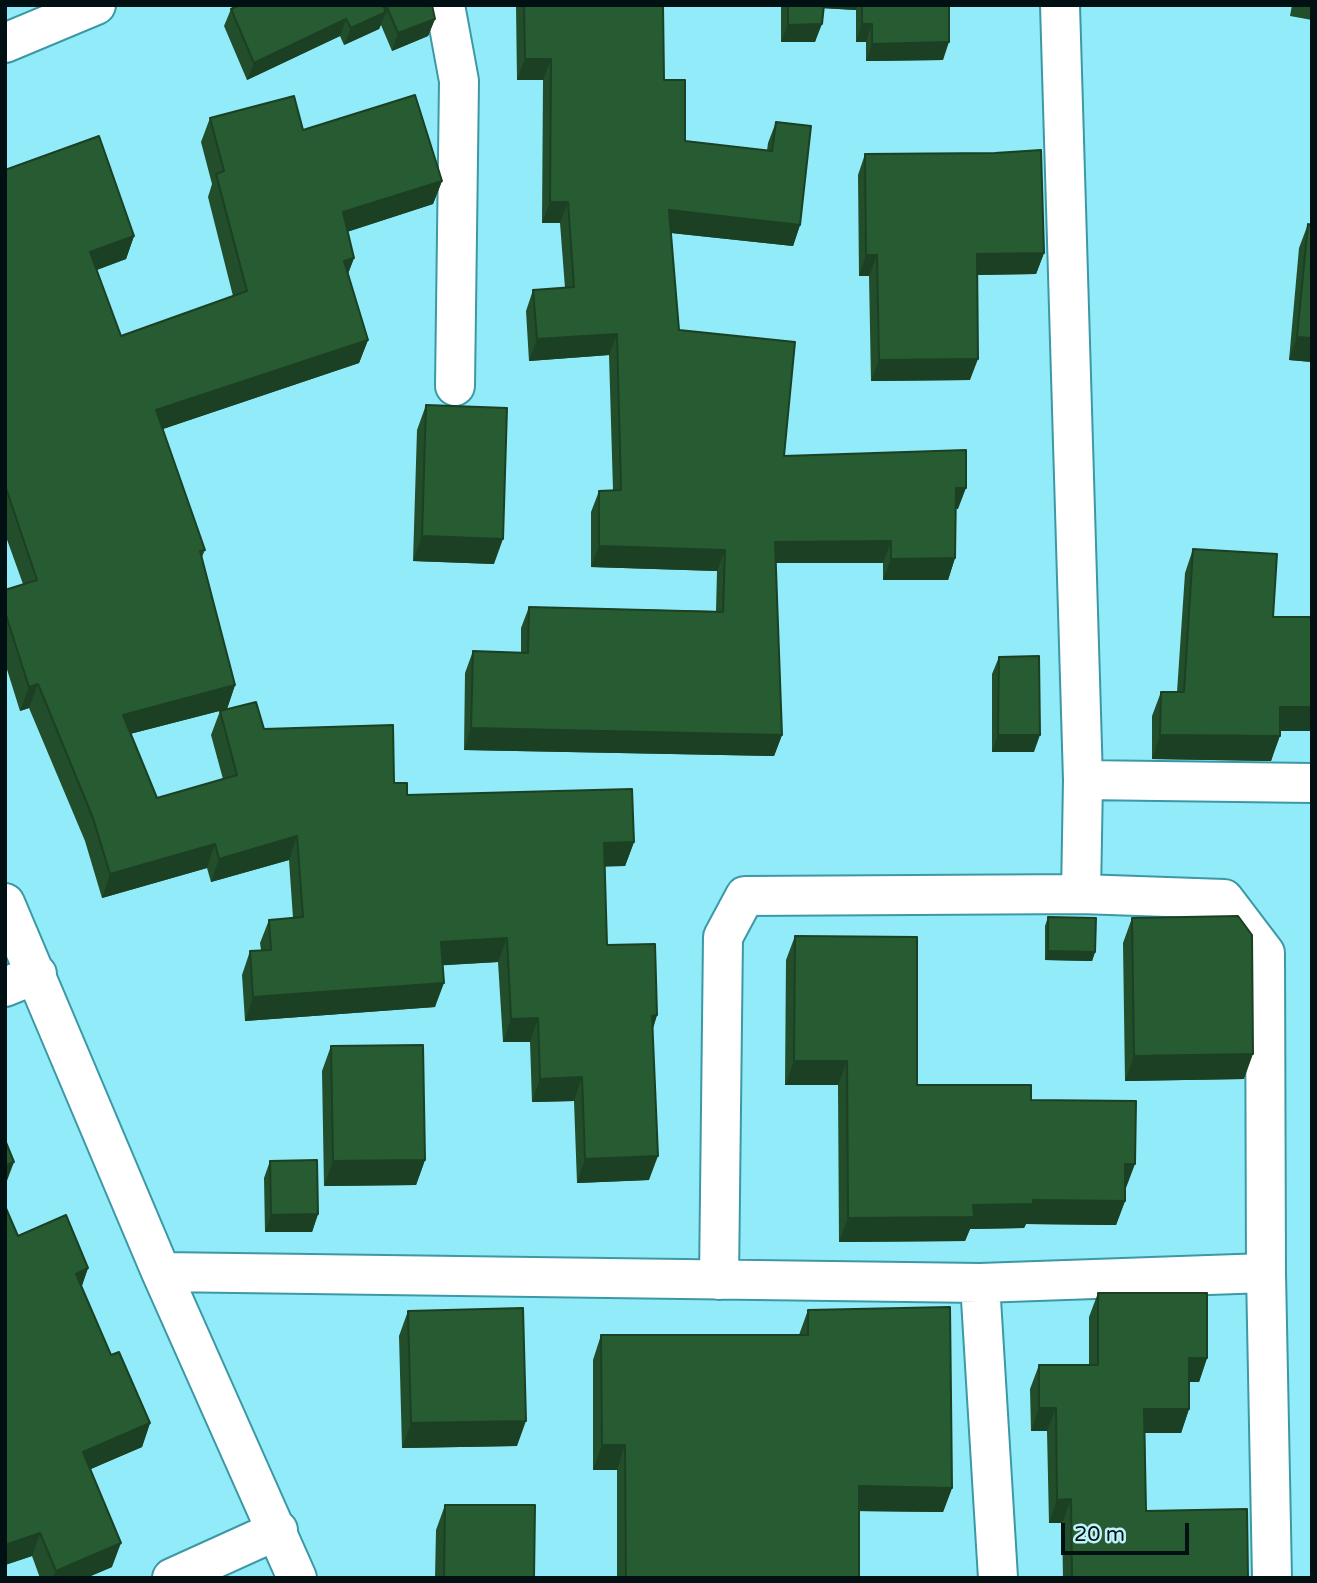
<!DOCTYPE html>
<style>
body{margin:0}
#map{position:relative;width:1317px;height:1583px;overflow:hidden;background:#92ebf9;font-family:"Varela Round",sans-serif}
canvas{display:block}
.frame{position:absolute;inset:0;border:7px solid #001013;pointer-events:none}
.scale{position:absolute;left:1061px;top:1523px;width:128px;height:32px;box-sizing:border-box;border:4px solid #001013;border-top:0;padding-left:9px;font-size:21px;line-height:24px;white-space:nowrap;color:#001013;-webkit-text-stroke:5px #c0f2fa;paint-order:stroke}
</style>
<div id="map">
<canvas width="1317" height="1583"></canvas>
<div class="frame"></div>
<div class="scale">20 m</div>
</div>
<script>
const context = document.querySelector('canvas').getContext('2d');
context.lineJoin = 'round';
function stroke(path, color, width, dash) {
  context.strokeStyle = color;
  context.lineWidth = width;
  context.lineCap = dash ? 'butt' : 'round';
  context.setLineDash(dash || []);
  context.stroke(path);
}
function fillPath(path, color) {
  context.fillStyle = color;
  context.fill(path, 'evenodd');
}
const minor = new Path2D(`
 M445 5 459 81 455 386
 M1060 5 1083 780 1081 894
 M5 43 96 5
 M1083 780 1312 783
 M5 903 161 1272 297 1578
 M5 987 37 974
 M161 1272 980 1283 1266 1273
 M719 1280 723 937 745 896 1081 894 1224 899 1265 953 1266 1273 1272 1578
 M980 1283 998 1578
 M172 1578 278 1530`);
const wall = new Path2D(`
 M239 5H432L435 19 428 36 392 51 381 25 379 29 344 45 340 36 247 80 224 26 231 9Z
 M516 5H663L664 80 685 141 767 151 768 143 776 122 800 225 793 246 671 233 679 330 784 456 958 509H956L955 558 948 580H883V563H776L782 735 774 756 464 750 465 673 473 651 521 653V628L529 607 716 611 717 571 591 567V512L599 491 613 490 609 355 529 361 526 311 533 290 565 288 560 223H542L543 80H517Z
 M781 5H949L943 60 866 61V42H856V10L823 8 815 42H781Z
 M1292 5H1312V20L1290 16Z
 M210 118 303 130 442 181 433 204 347 232 354 258 348 274 368 340 359 363 163 429 205 550 202 557 235 685 227 709 130 734 157 798 223 779 211 735 220 711 394 783 407 795 634 842 625 866H605L607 945 657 1015 653 1029 649 1180 577 1183 574 1101 532 1102 530 1042H503L498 962 442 965 435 1007 245 1021 242 975 250 951 261 950 260 943 269 920 293 918 289 860 211 882 207 868 102 898 85 841 29 708 20 711 5 663V590L23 584 5 534V170L134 236 126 259 97 270 121 336 233 296 208 197 212 184 201 142Z
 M865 154 1044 253 1036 274 977 275 970 380 871 381 869 276H859L858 175Z
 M1308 224 1312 362 1289 360 1299 248Z
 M426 405 494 564 413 561 417 430Z
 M1193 549 1273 617H1312V731H1280L1271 761 1152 759V716L1161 692H1177L1185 573Z
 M999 657 1034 752H992V674Z
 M1048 917 1095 952 1092 961 1045 960V926Z
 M1132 918 1244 1079 1125 1081 1123 943Z
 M795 936 917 1085 1031 1100 1126 1188H1125V1201L1116 1225 1026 1224 1024 1228 970 1229 965 1241 839 1242 838 1085H785L786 960Z
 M331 1046 425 1160 416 1185 324 1186 322 1071Z
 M270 1161 318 1214 312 1232H265L264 1178Z
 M5 1206 18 1236 88 1268 81 1287 111 1355 150 1423 142 1447 90 1469 112 1567 86 1578H40L32 1556 5 1565Z
 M1098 1293 1207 1358 1199 1382H1189V1409L1181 1433H1145L1146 1511 1248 1578H1063L1062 1523H1049L1047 1431H1031L1030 1389 1039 1365H1089V1317Z
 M808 1310 952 1488 943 1512 859 1511V1578H617V1470H593V1360L601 1335H799Z
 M408 1311 517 1446 402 1448 399 1336Z
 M445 1505 534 1578H435L436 1530Z`);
const shadedWall = new Path2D(`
 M820 5H857L856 10 819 8Z
 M386 12 379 29 344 45 351 28Z
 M346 19 340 36 247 80 254 63Z
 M435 19 428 36 392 51 398 33Z
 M822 24 815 42H781L788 25Z
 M862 24H872L866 42H856Z
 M949 42 943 60 866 61 872 44Z
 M525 59H551L543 80H517Z
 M442 181 433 204 334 236 343 212Z
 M550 202H568L560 223H542Z
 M669 210 800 225 793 246 662 232Z
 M134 236 126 259 82 275 90 252Z
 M1044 253 1036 274 969 275 977 254Z
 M866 255H877L869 276H859Z
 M354 258 345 281 344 261Z
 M617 334 609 355 529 361 537 339Z
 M1297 337 1312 338V362L1289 360Z
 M368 340 359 363 148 434 156 410Z
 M978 359 970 380 871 381 879 360Z
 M956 488H966L958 509H948Z
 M422 536 503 539 494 564 413 561Z
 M891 541 883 563H767L775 542Z
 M599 546 725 550 717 571 591 567Z
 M955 558 948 580H883L891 559Z
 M38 684 29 708 20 711 29 687Z
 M235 685 227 709 114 738 123 715Z
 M1280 707H1312V731H1272Z
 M471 728 782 735 774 756 464 750Z
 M998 735H1040L1034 752H992Z
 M1160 735 1280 736 1271 761 1152 759Z
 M297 836 289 860 211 882 219 859Z
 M634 842 625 866 596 867 604 843Z
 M215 844 207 868 102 898 110 874Z
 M507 938 498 962 432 966 441 942Z
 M1048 951 1095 952 1092 961 1045 960Z
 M444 983 435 1007 245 1021 253 997Z
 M657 1015 649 1039 652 1016Z
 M538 1018 530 1042H503L511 1019Z
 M1253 1054 1244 1079 1125 1081 1134 1056Z
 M794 1061H847L838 1085H785Z
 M582 1077 574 1101 532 1102 540 1079Z
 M658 1156 649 1180 577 1183 585 1159Z
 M425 1160 416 1185 324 1186 333 1161Z
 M14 1162 5 1186V1166Z
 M1125 1164H1135L1126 1188H1116Z
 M1033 1200 1125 1201 1116 1225 1026 1224 1024 1228 970 1229 965 1241 839 1242 848 1218 973 1205Z
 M318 1214 312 1232H265L271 1215Z
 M88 1268 80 1292 76 1274Z
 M1189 1358H1207L1199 1382H1181Z
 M1039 1408H1056L1047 1431H1031Z
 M1144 1409H1189L1181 1433H1136Z
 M526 1421 517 1446 402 1448 411 1423Z
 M150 1423 142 1447 75 1476 83 1452Z
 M602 1445H625L617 1470H593Z
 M859 1486 952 1488 943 1512 850 1511Z
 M1071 1499 1062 1523H1049L1057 1500Z
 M40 1533 32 1556 5 1565V1545Z
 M121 1543 112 1567 86 1578H53L56 1571Z`);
const building = new Path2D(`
 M239 5H383L386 12 351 28 346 19 254 63 231 9Z
 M386 5H432L435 19 398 33Z
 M524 5H663L664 80H685V141L772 151 776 122 811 126 800 225 669 210 679 330 795 342 784 456 966 450V488H956L955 558 891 559V541L775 542 782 735 471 728 473 651 528 653 529 607 723 612 725 550 599 546V491L621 490 617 334 537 339 533 290 574 287 568 202H550L551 59H525Z
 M788 5H824L822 24 788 25Z
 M862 5H949V42L872 44V24H862Z
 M415 95 442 181 343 212 354 258 344 261 368 340 156 410 205 550 200 551 235 685 123 715 157 798 237 775 220 711 256 702 264 729 393 725 394 783H407V795L632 789 634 842 604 843 607 945 655 944 657 1015 652 1016 658 1156 585 1159 582 1077 540 1079 538 1018 511 1019 507 938 441 942 444 983 253 997 250 951 271 950 269 920 303 917 297 836 219 859 215 844 110 874 93 818 38 684 29 687 5 612V590L37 580 5 485V170L99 136 134 236 90 252 121 336 247 291 216 174 224 171 210 118 294 96 303 130Z
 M1041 150 1044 253 977 254 978 359 879 360 877 255H866L865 154 995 153Z
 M1308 224 1312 225V338L1297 337Z
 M426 405 507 408 503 539 422 536Z
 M1193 549 1277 554 1273 617H1312V707H1280V736L1160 735 1161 692H1184Z
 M1039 656 1040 735H998L999 657Z
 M1238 916 1252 935 1253 1054 1134 1056 1132 918Z
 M1048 917 1096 918 1095 952 1048 951Z
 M795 936 917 937V1085H1031V1100L1136 1101 1135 1164H1125V1201L1033 1200V1204L973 1205 974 1217 848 1218 847 1061H794Z
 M423 1045 425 1160 333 1161 331 1046Z
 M5 1140 14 1162 5 1166Z
 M317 1160 318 1214 271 1215 270 1161Z
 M5 1206 18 1236 66 1215 88 1268 76 1274 111 1355 119 1352 150 1423 83 1452 121 1543 56 1571 40 1533 5 1545Z
 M1098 1293H1207V1358H1189V1409H1144L1146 1511 1247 1509 1248 1578H1072L1071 1499 1057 1500 1056 1408H1039V1365H1098Z
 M950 1307 952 1488 859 1486V1578H626L625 1445H602L601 1335H808V1310Z
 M523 1308 526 1421 411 1423 408 1311Z
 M445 1505H535L534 1578H444Z`);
stroke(minor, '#3d98a6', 42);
stroke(minor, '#fff', 38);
fillPath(wall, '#224e2b');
fillPath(shadedWall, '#1b4023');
fillPath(building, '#275b32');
stroke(building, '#1b4023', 2);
</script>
